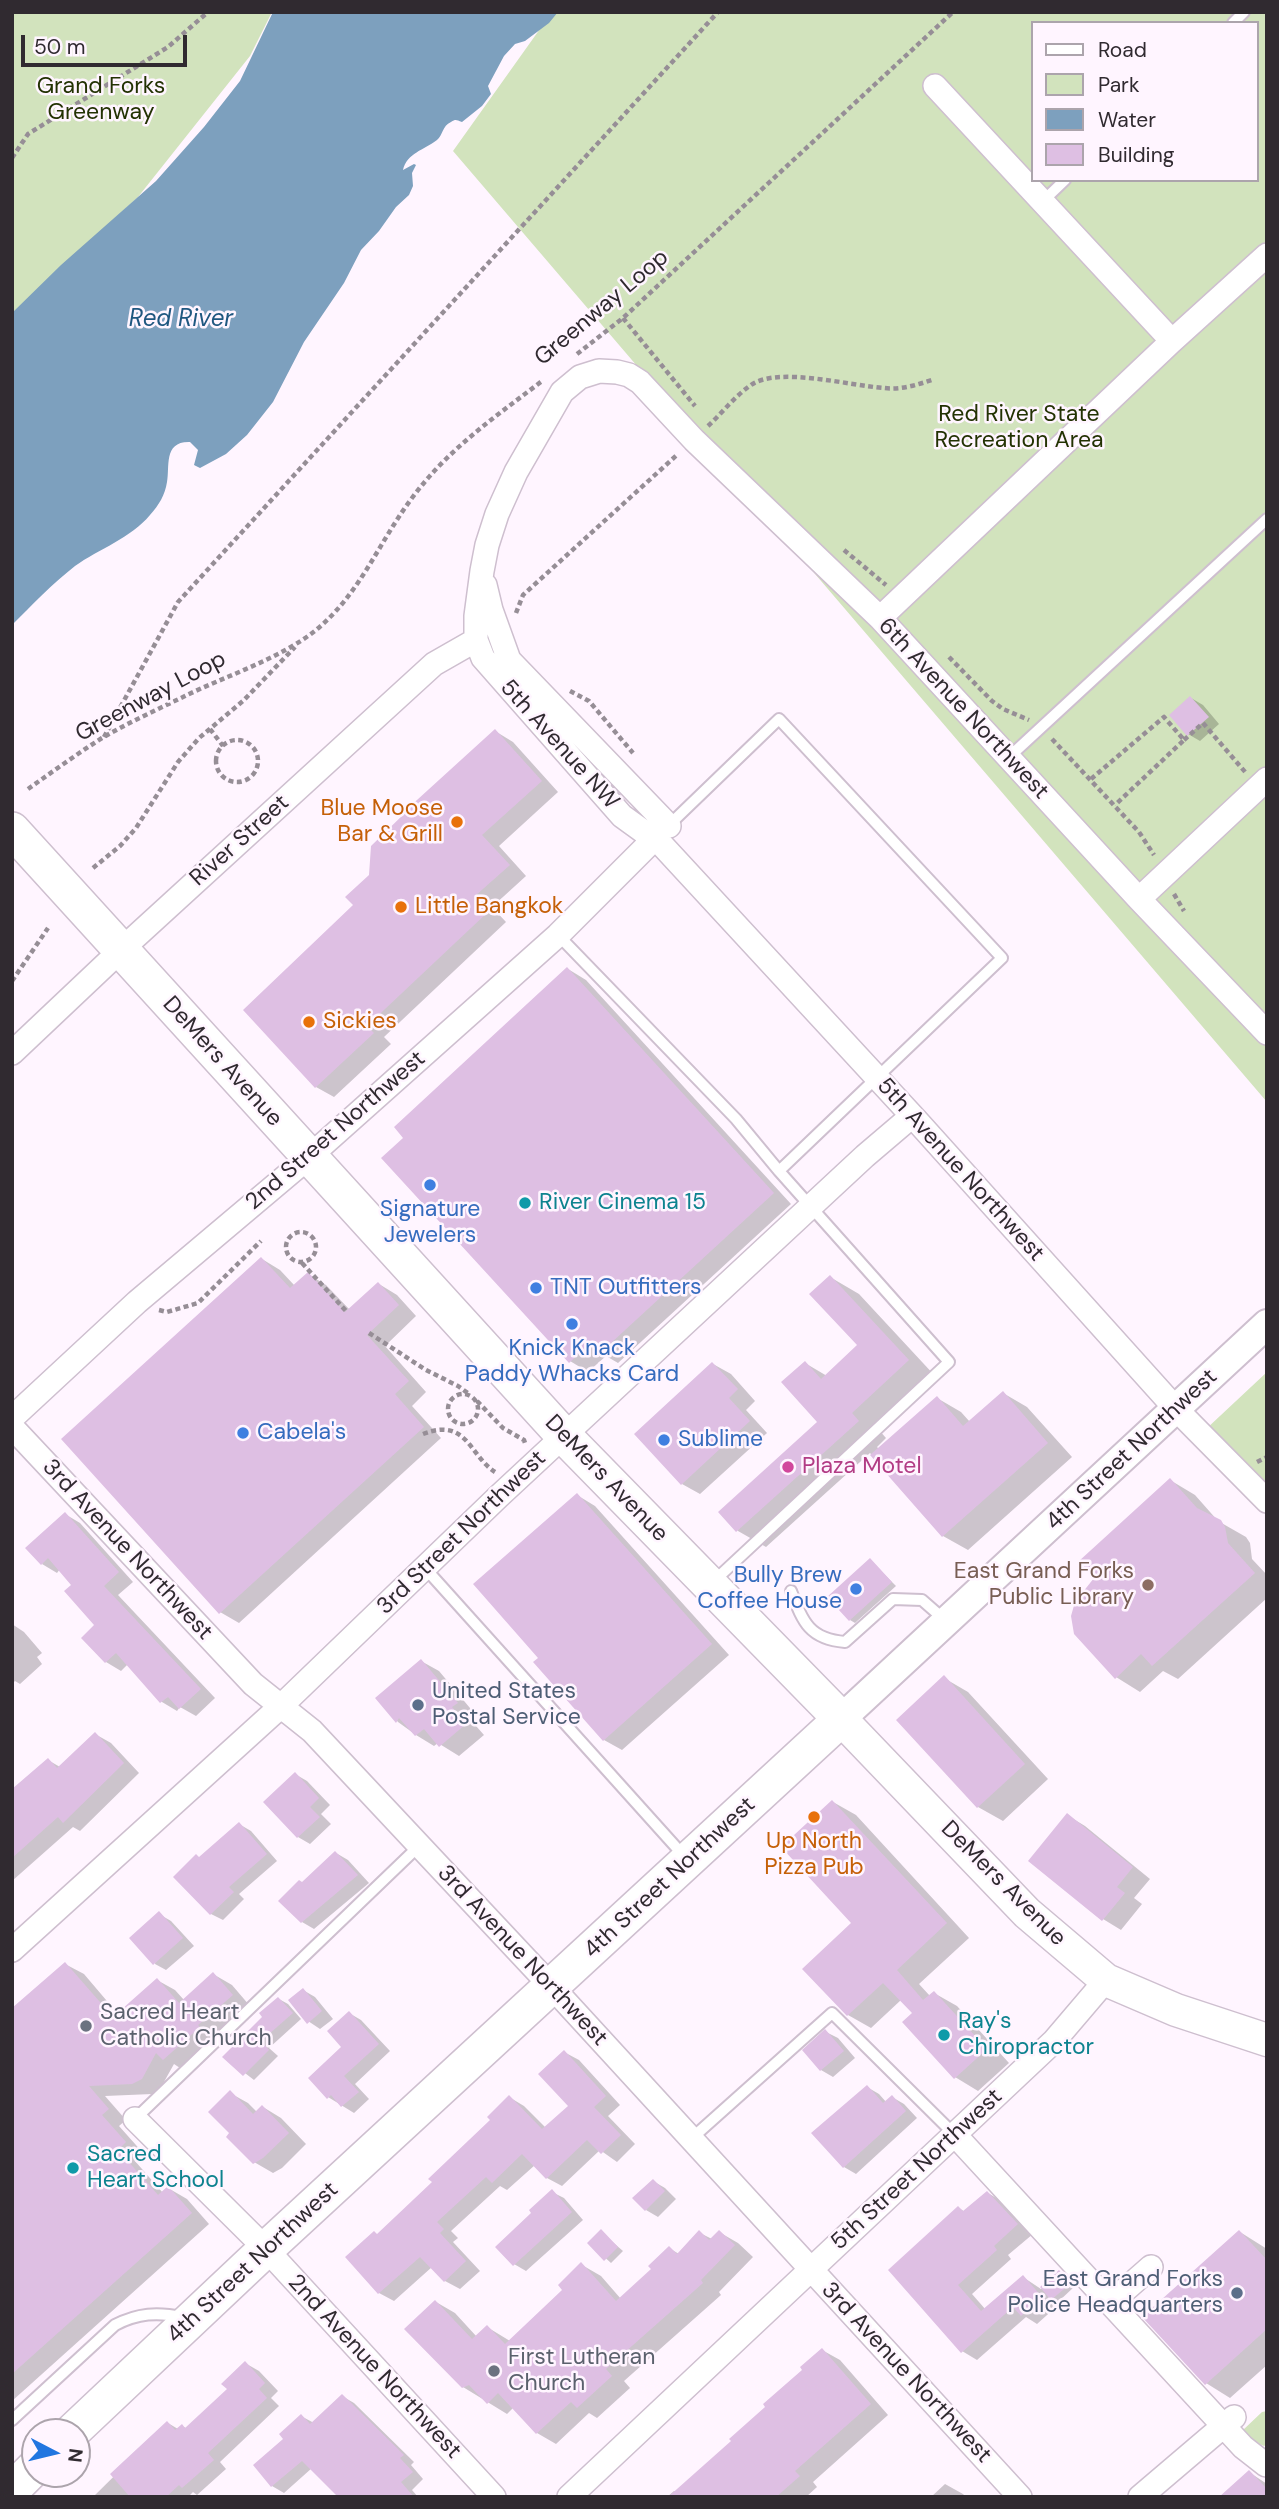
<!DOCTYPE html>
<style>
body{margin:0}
#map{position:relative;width:1279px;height:2509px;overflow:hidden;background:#fff5ff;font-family:"DM Sans",sans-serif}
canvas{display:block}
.frame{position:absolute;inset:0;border:14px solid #302a30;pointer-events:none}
.legend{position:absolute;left:1031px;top:21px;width:228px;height:161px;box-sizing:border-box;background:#fff5ff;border:2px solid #aca4ac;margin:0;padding:9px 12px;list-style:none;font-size:21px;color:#302a30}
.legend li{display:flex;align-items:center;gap:14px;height:35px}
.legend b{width:35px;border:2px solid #aca4ac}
.north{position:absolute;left:21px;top:2418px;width:70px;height:70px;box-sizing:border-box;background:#fff5ff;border:2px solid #aca4ac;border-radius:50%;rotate:97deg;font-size:19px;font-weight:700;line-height:28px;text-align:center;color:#302a30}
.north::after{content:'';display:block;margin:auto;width:24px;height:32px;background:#2176e0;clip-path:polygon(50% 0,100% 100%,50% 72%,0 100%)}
.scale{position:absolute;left:21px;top:35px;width:166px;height:32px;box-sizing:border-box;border:4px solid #302a30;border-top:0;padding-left:9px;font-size:21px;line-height:24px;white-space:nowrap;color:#302a30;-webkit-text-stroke:5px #fff5ff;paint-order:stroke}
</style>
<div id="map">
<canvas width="1279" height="2509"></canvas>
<div class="frame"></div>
<ul class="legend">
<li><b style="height:9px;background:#fff"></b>Road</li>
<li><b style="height:19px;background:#d2e3bd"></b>Park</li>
<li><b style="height:19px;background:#7da0be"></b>Water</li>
<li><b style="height:19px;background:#debfe3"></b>Building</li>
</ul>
<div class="north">N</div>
<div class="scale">50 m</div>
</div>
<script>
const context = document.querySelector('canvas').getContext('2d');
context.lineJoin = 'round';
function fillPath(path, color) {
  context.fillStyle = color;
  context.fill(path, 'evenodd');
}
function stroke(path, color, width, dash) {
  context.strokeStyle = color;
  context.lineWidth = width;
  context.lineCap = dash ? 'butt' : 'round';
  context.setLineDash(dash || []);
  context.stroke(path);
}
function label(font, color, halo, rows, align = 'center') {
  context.font = font + ' "DM Sans",sans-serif';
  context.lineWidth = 5;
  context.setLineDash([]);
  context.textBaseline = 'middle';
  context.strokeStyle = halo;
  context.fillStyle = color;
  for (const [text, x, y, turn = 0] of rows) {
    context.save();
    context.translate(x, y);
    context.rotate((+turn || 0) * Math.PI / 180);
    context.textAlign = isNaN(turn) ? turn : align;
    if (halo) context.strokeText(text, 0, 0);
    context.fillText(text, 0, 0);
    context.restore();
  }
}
const green = new Path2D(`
 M12 12H272L250 56 138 197 12 314Z
 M552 12H1267V1102L453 151ZM1032 23H1256V180H1032Z
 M1267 1372V1492L1205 1430Z
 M1267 2411V2444L1264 2446 1253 2441 1243 2430 1262 2412Z`);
const water = new Path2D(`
 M273 12H558L549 23 525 41 515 44 504 56 488 86 491 94 482 106 462 122C456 120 456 119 451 122 442 126 443 135 437 140 424 150 407 153 403 170L414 164 416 165 412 173 413 186 409 195 396 207 379 231 361 250 344 283 304 342 273 402 247 435 226 454 200 468 194 465 198 450 190 442C163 441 170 467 167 482 165 495 159 505 150 515 131 538 99 549 75 566 52 584 32 605 12 625V313L61 265 156 181 204 127 240 81Z`);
const shadow = new Path2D(`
 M1191 698 1203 705 1219 724 1200 741 1188 734Z
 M495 731 513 742 558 792 499 846 526 876 492 907 506 922 384 1037 391 1044 334 1097 316 1087 355 905Z
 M568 969 586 980 791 1204 618 1363 606 1356 588 1372 570 1361Z
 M262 1259 280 1270 295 1286 308 1274 326 1285 350 1310 379 1284 397 1295 416 1316 385 1346 426 1392 412 1406 441 1438 239 1623 220 1612Z
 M830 1277 859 1294 936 1377 879 1430 886 1438 877 1447 879 1449 937 1398 961 1412 970 1422 1003 1393 1027 1407 1072 1457 968 1550 943 1536 870 1453 766 1547 738 1531 721 1512 819 1422 805 1363 827 1376 859 1345Z
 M713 1364 731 1374 755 1401 746 1410 767 1433 700 1494 682 1484Z
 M1170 1480 1195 1495 1218 1521 1246 1537 1250 1543 1252 1559 1267 1575V1598L1178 1679 1163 1671 1140 1692 1116 1677Z
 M577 1495 595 1506 729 1655 622 1750 604 1740 541 1658Z
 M65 1514 80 1523 133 1582 118 1595 215 1698 196 1716 180 1707 177 1711 162 1702 128 1664 121 1671 106 1662 97 1625 74 1585 60 1569 57 1573 42 1564Z
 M870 1560 896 1586 855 1623 850 1620Z
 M12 1624 24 1632 42 1653 37 1657 42 1664 20 1684 15 1681 12 1684Z
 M421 1661 439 1671 475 1714 469 1718 484 1735 459 1756 438 1743 434 1746 416 1735 398 1722 377 1698Z
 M944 1678 968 1692 1048 1779 1003 1821 978 1807 898 1720Z
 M95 1734 111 1743 139 1773 80 1831 73 1827 12 1881V1792L48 1760 60 1767Z
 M295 1774 307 1781 330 1805 321 1814 331 1824 310 1844 298 1837 266 1802Z
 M833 1802 856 1815 969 1938 919 1984 930 1996 934 1993 957 2006 1009 2063 978 2091 955 2077 914 2014 901 2000 871 2028 848 2015 854 1923Z
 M1067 1815 1085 1826 1150 1879 1134 1898 1142 1904 1121 1930 1103 1919Z
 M239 1824 251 1831 277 1861 239 1894 244 1899 223 1920 211 1914 200 1858Z
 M336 1853 348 1860 369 1883 314 1929 302 1922 281 1901Z
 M159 1914 171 1921 194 1946 166 1970 155 1964Z
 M65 1964 84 1974 118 2014 157 1980 175 1990 184 2000 213 1974 232 1985 250 2006 183 2070 174 2064 160 2089 152 2094 105 2096 126 2120 119 2126 144 2154 135 2161 163 2193 168 2188 187 2199 209 2224 12 2401V2033Z
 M303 1990 315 1997 333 2019 320 2029 308 2021Z
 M279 1999 288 2004 301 2019 269 2048 278 2056 254 2080 224 2057 265 2017Z
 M349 2013 361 2020 390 2051 355 2084 369 2099 354 2113 328 2097 344 2047Z
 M826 2032 838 2038 855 2058 833 2077 821 2070 805 2050Z
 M564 2052 579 2060 620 2105 608 2116 635 2144 617 2162 600 2150 562 2186 547 2178 535 2165 507 2190 500 2186 451 2231 458 2238 453 2242 480 2271 460 2289 445 2281 432 2267 394 2301 379 2293 347 2257 378 2235 434 2183 492 2120 509 2097 524 2106 546 2128 571 2106Z
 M867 2087 879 2094 887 2103 892 2097 904 2104 917 2118 856 2174 844 2167Z
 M230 2093 248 2103 257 2112 263 2107 281 2118 306 2144 282 2168 273 2173 254 2162 232 2133Z
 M653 2181 665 2188 676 2199 658 2217 646 2210Z
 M552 2192 564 2198 583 2220 526 2271 514 2264 534 2213Z
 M988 2193 1003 2202 1033 2234 1008 2255 1011 2259 972 2294 986 2310 1023 2277 1041 2289 1059 2273 1074 2287 1058 2302 1048 2297 1056 2307 1037 2324 1026 2317 977 2360 962 2351 890 2270 959 2208 965 2212Z
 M601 2232 623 2251 611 2263 589 2243Z
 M719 2232 738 2243 753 2257 719 2292 721 2295 624 2381 630 2388 597 2418 589 2413 556 2444 537 2433 514 2407 507 2414 463 2387 436 2302 455 2313 477 2337 487 2327 510 2341 565 2290 582 2265 601 2276 621 2299 654 2269 669 2248 679 2254 700 2233 712 2239Z
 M1240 2232 1267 2249V2365L1230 2398 1206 2383Z
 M822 2350 840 2360 888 2415 813 2482 817 2487 806 2497H667L674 2491 676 2492 733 2442Z
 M245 2363 259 2371 278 2391 271 2398 279 2406 220 2462 226 2469 197 2495 193 2492 188 2497H93L168 2423 178 2429 182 2426 186 2428 229 2390Z
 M342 2396 354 2403 414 2462 411 2465 423 2479 412 2490 418 2497H381L312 2468 284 2493 272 2486 255 2466 286 2439 301 2416 314 2423Z
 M1249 2472 1267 2484V2497Z
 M945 2484 963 2494 966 2497H931Z`);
const building = new Path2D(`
 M1190 696 1209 717 1187 736 1169 715Z
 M495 729 542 781 482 835 510 865 475 896 489 911 367 1026 374 1033 315 1088 243 1010 353 905 345 897 369 875 371 846 407 811 406 810Z
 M567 967 774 1193 599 1354 589 1344 569 1363 381 1158 403 1138 394 1127Z
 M261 1257 290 1288 308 1272 345 1312 378 1282 399 1305 367 1335 409 1381 395 1394 424 1427 219 1614 61 1439Z
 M830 1275 909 1360 852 1413 859 1421 736 1532 718 1512 817 1422 781 1382 805 1361 821 1379 857 1345 809 1294Z
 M712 1362 738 1389 729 1398 750 1421 681 1485 634 1434Z
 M1003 1391 1048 1443 942 1537 870 1455 937 1396 963 1426Z
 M1170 1478 1197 1508 1221 1520 1225 1527 1228 1543 1255 1573 1152 1666 1141 1654 1115 1679 1074 1634 1071 1616 1075 1602 1094 1578 1079 1561Z
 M577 1493 712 1644 603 1741 533 1662 538 1658 473 1584Z
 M65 1512 119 1572 104 1586 201 1689 179 1709 168 1697 160 1703 116 1653 105 1663 81 1638 94 1625 64 1591 71 1585 48 1558 41 1565 25 1548Z
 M870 1558 892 1582 849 1621 827 1597Z
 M421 1659 458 1703 452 1707 466 1724 439 1747 424 1729 415 1736 399 1718 396 1723 375 1698Z
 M944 1675 1025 1764 977 1808 896 1720Z
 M95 1732 124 1763 63 1823 58 1817 12 1858V1789L48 1758 57 1768Z
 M295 1772 319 1798 310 1807 320 1817 297 1838 263 1802Z
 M832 1800 947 1923 897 1970 923 2000 934 1991 987 2049 954 2079 902 2022 912 2013 883 1983 847 2016 802 1969 851 1923 781 1847Z
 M1067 1813 1133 1867 1117 1887 1125 1893 1102 1921 1028 1861Z
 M239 1822 267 1854 229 1887 234 1892 210 1915 173 1877 196 1854 199 1857Z
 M335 1851 358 1875 301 1923 278 1901 299 1880 302 1882Z
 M159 1911 183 1938 153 1965 129 1938Z
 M65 1962 113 2017 157 1978 179 2003 213 1972 233 1995 198 2025 200 2027 163 2060 156 2053 142 2079 132 2084 89 2086 109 2109 102 2115 126 2142 118 2150 158 2195 168 2186 192 2213 12 2374V2008Z
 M303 1988 322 2011 307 2024 288 2000Z
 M278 1997 293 2013 261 2041 269 2050 243 2076 222 2057 262 2017 259 2013Z
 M349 2011 379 2044 344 2076 359 2092 341 2107 331 2095 327 2099 308 2078 341 2047 327 2031Z
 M825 2029 844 2051 820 2071 802 2050Z
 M564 2050 606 2096 594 2107 621 2135 601 2154 587 2140 546 2179 522 2154 492 2183 486 2177 437 2222 444 2229 440 2233 466 2261 444 2282 420 2257 378 2294 345 2257 374 2231 377 2234 432 2182 428 2179 490 2120 487 2117 509 2095 542 2129 568 2106 538 2074Z
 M867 2085 883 2103 892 2095 906 2111 843 2168 811 2133Z
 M230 2090 253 2114 262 2105 289 2133 263 2158 253 2164 226 2137 229 2133 208 2112Z
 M653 2179 665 2191 645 2211 632 2198Z
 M552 2189 572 2212 513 2266 495 2247 531 2213 529 2210Z
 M987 2191 1018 2224 994 2246 997 2250 958 2285 981 2311 1023 2275 1042 2297 1021 2316 1013 2307 961 2353 888 2270 958 2206 963 2211Z
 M601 2229 618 2247 604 2261 587 2243Z
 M699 2230 709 2240 719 2230 735 2245 701 2280 703 2283 606 2369 612 2376 577 2408 571 2402 536 2434 498 2393 487 2404 469 2385 462 2388 404 2329 435 2300 472 2339 487 2325 505 2344 562 2290 558 2285 581 2262 616 2301 651 2269 648 2266 669 2246 677 2254Z
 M1239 2230 1267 2260V2329L1205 2385 1142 2317Z
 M1059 2270 1070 2284 1051 2300 1040 2287Z
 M822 2348 871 2404 795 2471 800 2476 776 2497H668L731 2441 729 2439 765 2407 763 2404 802 2370 800 2367Z
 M245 2361 265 2383 259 2389 267 2398 208 2453 214 2460 182 2488 179 2485 166 2497H130L110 2474 167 2421 175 2430 182 2424 185 2428 227 2389 221 2384Z
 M342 2394 404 2455 400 2458 413 2472 401 2482 414 2497H338L302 2461 271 2487 253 2465 283 2439 279 2434 301 2414 310 2424Z
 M1249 2470 1267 2489V2497H1219Z`);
const path = new Path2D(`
 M12 158 28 134 168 47 208 12
 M623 318 695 406
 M577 354 623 318 953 12
 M708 426C722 413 735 396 751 385 777 366 852 386 884 388 901 390 916 385 932 380
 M844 550 886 585
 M516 613 523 595 678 454
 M949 657 992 701 1003 709 1029 720
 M570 691 589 701 633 753
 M210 729 223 746
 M104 737 178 602 718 12
 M1052 739 1139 832 1154 855
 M1184 740 1203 723 1246 773
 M216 761a21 21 0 1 1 42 0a21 21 0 1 1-42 0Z
 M1091 779 1164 717 1184 740 1115 805
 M28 789C52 772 77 754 102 738 128 723 156 710 183 697 225 676 280 659 316 630 360 594 379 542 412 498 448 449 495 417 542 381
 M93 868 120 846 136 828 178 762 199 738 243 701 295 647
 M1174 894 1184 911
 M12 981 48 928
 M286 1247a15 15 0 1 1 30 0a15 15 0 1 1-30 0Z
 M302 1263 346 1311
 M159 1310 167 1312 198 1303 261 1241
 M369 1333 426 1370 458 1386 469 1394
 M448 1409a15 15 0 1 1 30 0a15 15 0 1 1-30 0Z
 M477 1401 503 1428 524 1440 525 1443
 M423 1434C467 1417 469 1455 495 1472
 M1257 1462 1267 1457`);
const service = new Path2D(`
 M1233 23 1244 12
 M1042 202 1065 180
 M1008 758 1267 519
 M667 827 779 719 1002 958 779 1171
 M558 935 736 1119 779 1171 949 1362 714 1581
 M425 1568 684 1856
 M791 1591C803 1622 809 1639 845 1642L893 1599 922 1600 946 1621
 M135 2119 419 1846
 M691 2139 832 2013 955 2135
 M12 2420 115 2325C138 2313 157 2312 183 2317`);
const minor = new Path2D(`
 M935 86 1172 341
 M485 585 491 610 509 660 669 826
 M880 618 1172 341 1267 255
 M1139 899 1267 779
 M1267 1033 1139 899 880 618 694 440 640 382 629 375 617 372 599 371 580 377 562 392 516 472 497 514 487 545 482 571 476 616V640L483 658 622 816 662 845 917 1121 1176 1409 1267 1501
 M12 1053 121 950 434 664 476 640
 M12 1418 137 1302 309 1157 558 935 655 838
 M12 1427 253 1684 312 1731 552 1987 1020 2497
 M12 1950 280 1707 498 1497 865 1156 912 1116
 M135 2119 266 2249 494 2497
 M955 2135 1110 2303
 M1151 2267 1110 2303 1243 2447 1266 2465
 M569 2497 1054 2041 1106 1980
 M1140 2497 1234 2417`);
const tertiary = new Path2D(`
 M841 1719 1267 1324`);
const secondary = new Path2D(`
 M841 1719 1027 1913 1106 1980 1176 2010 1267 2040`);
const primary = new Path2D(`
 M12 830 564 1436 841 1719 266 2249 72 2432
 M12 2490 35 2467`);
const markers = [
 [457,822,7,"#e8710a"],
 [401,907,7,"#e8710a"],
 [309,1022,7,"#e8710a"],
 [430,1185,7,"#3f7fe0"],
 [525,1203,7,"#0f9aa8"],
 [536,1288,7,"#3f7fe0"],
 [572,1324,7,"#3f7fe0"],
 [243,1433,7,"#3f7fe0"],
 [664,1440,7,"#3f7fe0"],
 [788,1467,7,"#d1479c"],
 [1148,1585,7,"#8d6e63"],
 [856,1589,7,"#3f7fe0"],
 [418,1705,7,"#5c6f8a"],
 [814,1817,7,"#e8710a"],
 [86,2026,7,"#6b7280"],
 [944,2035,7,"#0f9aa8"],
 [73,2168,7,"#0f9aa8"],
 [1237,2293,7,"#5c6f8a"],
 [494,2371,7,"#6b7280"]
];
const parkNames = [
 ["Grand Forks",101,87],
 ["Greenway",101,113],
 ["Red River State",1019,415],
 ["Recreation Area",1019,441]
];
const streetNames = [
 ["Greenway Loop",602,308,-40],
 ["Greenway Loop",151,697,-28],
 ["6th Avenue Northwest",963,709,47],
 ["5th Avenue NW",559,745,48],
 ["River Street",240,841,-42],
 ["DeMers Avenue",222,1062,48],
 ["2nd Street Northwest",336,1131,-41],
 ["5th Avenue Northwest",960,1170,48],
 ["4th Street Northwest",1132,1450,-43],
 ["DeMers Avenue",606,1479,46],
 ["3rd Street Northwest",462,1533,-44],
 ["3rd Avenue Northwest",127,1550,47],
 ["4th Street Northwest",670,1878,-43],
 ["DeMers Avenue",1003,1884,45],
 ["3rd Avenue Northwest",522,1956,47],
 ["5th Street Northwest",917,2170,-43],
 ["4th Street Northwest",253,2263,-43],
 ["2nd Avenue Northwest",374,2367,47],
 ["3rd Avenue Northwest",906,2373,47]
];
const foodNames = [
 ["Blue Moose",443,809,"right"],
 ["Bar & Grill",443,835,"right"],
 ["Little Bangkok",415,907],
 ["Sickies",323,1022],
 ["Up North",814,1842,"center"],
 ["Pizza Pub",814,1868,"center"]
];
const cultureNames = [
 ["River Cinema 15",539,1203],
 ["Ray's",958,2022],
 ["Chiropractor",958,2048],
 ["Sacred",87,2155],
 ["Heart School",87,2181]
];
const shopNames = [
 ["Signature",430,1210,"center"],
 ["Jewelers",430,1236,"center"],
 ["TNT Outfitters",550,1288],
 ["Knick Knack",572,1349,"center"],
 ["Paddy Whacks Card",572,1375,"center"],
 ["Cabela's",257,1433],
 ["Sublime",678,1440],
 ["Bully Brew",842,1576,"right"],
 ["Coffee House",842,1602,"right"]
];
const hotelNames = [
 ["Plaza Motel",802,1467]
];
const educationNames = [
 ["East Grand Forks",1134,1572],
 ["Public Library",1134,1598]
];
const serviceNames = [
 ["United States",432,1692],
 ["Postal Service",432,1718],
 ["East Grand Forks",1223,2280,"right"],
 ["Police Headquarters",1223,2306,"right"]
];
const worshipNames = [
 ["Sacred Heart",100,2013],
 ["Catholic Church",100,2039],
 ["First Lutheran",508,2358],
 ["Church",508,2384]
];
const waterNames = [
 ["Red River",181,320]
];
fillPath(green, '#d2e3bd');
fillPath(water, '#7da0be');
fillPath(shadow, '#0003');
fillPath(building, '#debfe3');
stroke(service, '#cebfcf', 14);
stroke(minor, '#cebfcf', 26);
stroke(tertiary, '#cebfcf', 32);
stroke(secondary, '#cebfcf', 35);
stroke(primary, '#cebfcf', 38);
stroke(path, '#968e96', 4.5, [5, 3.5]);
stroke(service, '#fff', 10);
stroke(minor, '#fff', 23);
stroke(tertiary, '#fff', 28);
stroke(secondary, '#fff', 32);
stroke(primary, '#fff', 35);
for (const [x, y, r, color] of markers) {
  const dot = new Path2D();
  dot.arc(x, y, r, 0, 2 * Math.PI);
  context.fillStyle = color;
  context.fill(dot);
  stroke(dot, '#fff5ff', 2.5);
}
label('23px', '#233203', '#fff5ff', parkNames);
label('23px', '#302a30', '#fff5ff', streetNames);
label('23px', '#c56008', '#fff5ff', foodNames, 'left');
label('23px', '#0d838f', '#fff5ff', cultureNames, 'left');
label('23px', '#366cbe', '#fff5ff', shopNames, 'left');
label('23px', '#b23c85', '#fff5ff', hotelNames, 'left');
label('23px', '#785e54', '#fff5ff', educationNames, 'right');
label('23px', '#4e5e75', '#fff5ff', serviceNames, 'left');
label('23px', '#5b616d', '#fff5ff', worshipNames, 'left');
label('italic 24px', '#1f5780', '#fff5ff', waterNames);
</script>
